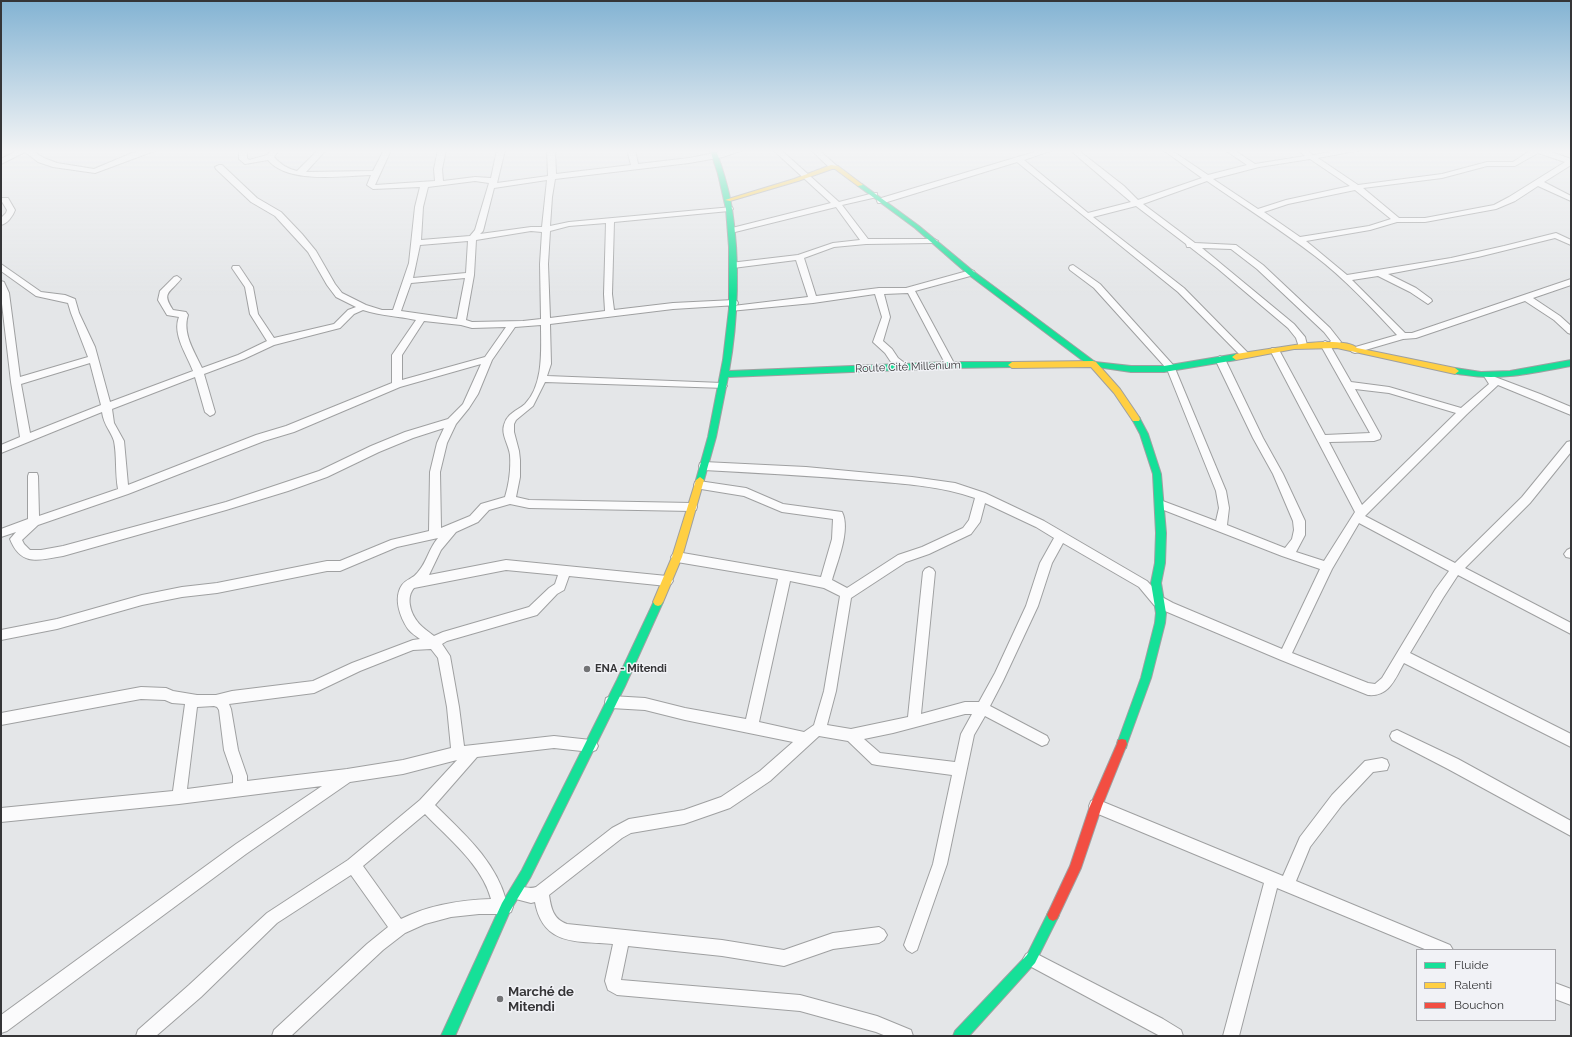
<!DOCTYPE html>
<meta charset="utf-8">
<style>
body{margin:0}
#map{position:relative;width:1572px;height:1037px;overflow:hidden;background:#e4e6e8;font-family:Raleway,sans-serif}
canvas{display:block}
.frame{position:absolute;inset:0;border:2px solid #353537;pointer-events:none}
.legend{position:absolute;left:1416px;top:949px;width:140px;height:72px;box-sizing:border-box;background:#f1f2f6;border:1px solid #a6a6aa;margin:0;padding:5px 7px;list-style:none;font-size:12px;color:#353537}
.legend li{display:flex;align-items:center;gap:8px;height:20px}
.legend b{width:20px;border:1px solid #a6a6aa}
</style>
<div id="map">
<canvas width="1572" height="1037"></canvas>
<div class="frame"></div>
<ul class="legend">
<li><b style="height:5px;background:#16e098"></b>Fluide</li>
<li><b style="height:5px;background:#ffcf43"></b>Ralenti</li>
<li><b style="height:5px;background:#f24e42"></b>Bouchon</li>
</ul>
</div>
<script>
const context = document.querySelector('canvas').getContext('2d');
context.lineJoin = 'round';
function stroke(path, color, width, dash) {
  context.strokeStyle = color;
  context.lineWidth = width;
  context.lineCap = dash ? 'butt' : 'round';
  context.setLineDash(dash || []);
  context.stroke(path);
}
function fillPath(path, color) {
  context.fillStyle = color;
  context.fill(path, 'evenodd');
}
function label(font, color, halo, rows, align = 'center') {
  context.font = font + ' Raleway,sans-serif';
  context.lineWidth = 3;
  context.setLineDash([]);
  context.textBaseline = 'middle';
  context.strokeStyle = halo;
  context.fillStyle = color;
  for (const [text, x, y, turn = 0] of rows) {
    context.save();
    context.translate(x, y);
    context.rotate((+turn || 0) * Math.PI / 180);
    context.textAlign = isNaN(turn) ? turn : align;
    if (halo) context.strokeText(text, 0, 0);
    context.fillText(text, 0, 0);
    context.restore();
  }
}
const street = new Path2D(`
 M18 150H31L44 158 57 163 94 169 132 153 144 150H157L95 173 53 167 38 162 25 152 1 164V159Z
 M239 150H247V158L249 160 267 155 272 150H279L274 157C280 164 288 169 297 171L318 150H326L306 172 373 171 384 150H391L375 185 435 181 434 169 438 150H446L442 169 443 181 475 177 491 178 497 150H505L497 183 548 176 547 150H555L556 174 631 165 627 150H635L638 164 689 158 730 150H743L723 157 689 163 555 179 552 197 550 226 569 222 732 207 733 209 729 211 614 222 612 294 614 310 673 303 734 300 737 301 738 303 737 305 673 309 550 324 551 364 547 376 722 383 727 386 725 388 545 382 533 406 516 420 514 424V432L519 451 520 460V477L516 497 529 500 692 503 696 504 697 507 696 510 692 511 529 508 510 504 489 510 478 522 456 532 441 550 429 575 506 560 667 576 671 578 673 581 671 584 667 586 569 576 564 590 557 594 537 615 447 641 442 644 450 656 459 707 464 746 554 736 591 740 596 742 598 746 596 750 591 752 554 748 477 757 435 805C463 833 495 860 506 900L511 902 513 907 511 912 506 914H479L451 917 425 924 405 933 383 950 291 1036H272L274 1030 367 944 388 927 351 875 277 923 201 997 156 1036H136L138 1030 189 985 267 913 348 860 420 800 457 760 403 774 350 782 246 854 7 1031 1 1033V1015L236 844 322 786 179 804 1 822V808L173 791 185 704 172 703 165 700 141 699 1 725V713L141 687 166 688 173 691 197 695H216L232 691 313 681 352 663 413 640 420 639C416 636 411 633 408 629 400 617 393 598 402 585 406 579 413 579 418 572 427 562 429 548 438 538L397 547 340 571H327L217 593 182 597 142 605 57 629 1 640V630L57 619 142 595 182 587 217 583 327 561H340L391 540 429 531 430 472 437 443 444 428 413 438 379 452 327 477 288 491 226 510 63 556C39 560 21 567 10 539L16 532 1 537V529L28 519V476L29 473H37L38 476 39 516 118 489C115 473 117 455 114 441 111 431 104 426 102 412L1 453V445L20 437 11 382 1 295V281L4 282 9 293 20 377 88 357 71 313 68 303 36 296 1 271V264L41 292 65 295 75 299 79 313 95 347 110 402 193 371C187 355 172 334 179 317L167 315 158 300 160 291 174 277 177 276 181 279C170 293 161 292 173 310L186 312 188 315C182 333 194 351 202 368L238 355 267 341 250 314 245 287 232 268 233 266H239L253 287 258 314 274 338 334 324 348 310 356 307 336 297 327 285 308 252 275 216 251 202 216 169 215 167 219 165H222L257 198 281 212 302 234 316 251 335 284 342 293 366 305 382 310H393L409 263 415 207 420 187 373 189 367 185 371 175C342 176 288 184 268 160L245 164 239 159ZM547 180 542 227H531L480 234 483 231 494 188ZM475 181 489 183 475 230 470 236 421 240 423 207 428 187ZM606 223 604 294 605 311 550 318 548 264 550 231 569 226ZM531 231 542 232 540 264 541 319 523 321 472 322 466 320 474 275 476 240ZM468 241 466 273 413 278 420 245ZM465 278 457 319 401 311 411 283ZM363 310C381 316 398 316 416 320L392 355V383L286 426 256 435 128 485 124 441 114 423 112 409 195 377 205 412 210 416 214 414 215 412 204 374 244 359 274 345 340 328 354 314ZM424 321 461 325 472 328 506 327 485 357 402 380V355ZM541 325C541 350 544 384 525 404 517 411 507 413 504 425 501 435 509 445 510 455 511 469 509 484 505 497L481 504 470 516 441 528 440 472 447 443 456 424 469 408 478 394 492 360 515 327ZM90 363 101 405 30 433 21 384ZM481 364 463 404 448 419 405 432 371 446 319 471 226 502 63 546 41 550H30L24 544 22 540 38 525 128 494 264 441 294 432 400 387ZM506 570 558 575 555 584 549 588 529 607 443 632 434 636C429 632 421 627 417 621 410 612 406 597 414 588ZM431 649 438 658 447 707 451 748 403 760 347 769 247 781V776L238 750 231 709 229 704 314 693 360 671 413 650ZM214 706 217 707 219 710 224 750 233 776V783L187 789 197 707ZM425 814C449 839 482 865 491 899 460 900 429 905 401 919L363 866Z
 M773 150H781L839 202 874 193H877V197L842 205 868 239H934L938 241 934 243 866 244 834 247 804 258 816 296 879 288H906L971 270 974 271 975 273 974 275 915 291 955 365 953 367H947L908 293 884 294 890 317 883 341 892 349 898 358 910 367 908 369 905 370 891 362 885 353 873 342 882 317 875 294 813 303 730 311 729 309 733 306 808 297 796 260 733 268 730 267 729 265 730 263 798 255 833 243 860 240 836 207 731 233H728V229L831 203Z
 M811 150H819L838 167 837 169H831Z
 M1041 150H1053L1024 160 1088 213 1131 202 1070 150H1078L1124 186 1138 200 1202 178 1163 150H1171L1208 175 1247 165 1225 150H1234L1255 164 1305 156 1298 150H1306L1313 155 1341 150H1361L1318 158 1358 185 1442 174 1487 162H1513L1531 150H1546L1571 159V165L1544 182 1571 196V201L1538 186 1515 201 1496 209 1425 222H1397L1370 230 1306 241 1347 275 1451 258 1504 246 1556 233 1571 240V245L1555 238 1478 257 1388 274 1416 288 1431 299 1432 301 1428 304 1410 292 1378 276 1352 280 1405 333H1412L1571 279V285L1533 298 1560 316 1571 326V334L1568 333 1554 320 1525 301 1416 338 1403 339 1355 353 1352 352 1350 350 1352 348 1397 335C1371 307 1345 279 1315 256 1280 229 1243 206 1207 181L1143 204 1195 243 1236 245 1263 265 1330 328 1341 342 1339 344 1331 347 1351 382 1389 387 1461 408 1489 384 1484 376 1489 373 1492 374 1495 377 1540 394 1571 407V415L1498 385 1467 414 1365 516 1455 563 1522 497 1567 442 1571 441V452L1530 503 1465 568 1571 623V634L1458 575 1443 598 1410 653 1571 734V747L1404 663C1395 679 1389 697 1368 695L1281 660 1165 611 1154 605 1139 587 1063 543 1052 563 1038 606 1003 681 990 706 1047 736 1049 740 1047 744 1042 746 985 716 974 735 947 864 917 950 912 953 907 950 904 945 933 864 952 775 877 765 872 764 848 741 819 736 770 781 730 808 684 824 631 833 622 838 549 895C551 908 553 919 567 924L722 940 784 950 833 933 879 927 884 930 887 935 884 940 879 943 833 949 784 966 722 956 628 946 621 980 800 995 877 1016 911 1030 913 1036H886L876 1032 800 1011 617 995 608 990 605 981 613 944C577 941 543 946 535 902L531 903 512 898 510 893 512 888C520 884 528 890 536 887L612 828 629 819 684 810 721 797 760 771 793 742 685 720 645 710 611 708 606 706 605 702 606 698 611 696 645 698 685 708 746 719 778 579 677 562 673 560 671 557 673 554 677 552 821 577 832 539 833 519 782 512 744 496 695 488 694 485 695 482 699 481 746 488 783 504 842 512C851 530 837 562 832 580L847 588 898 555 922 547 963 528 969 520 975 498C941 486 906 484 871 481 815 476 760 473 704 470L700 469 699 466 700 463 704 462 806 467 912 477 955 483 985 493 1044 521 1147 581 1162 597 1173 603 1282 649 1320 569 1282 556 1156 507 1155 504 1156 501 1160 500 1216 521 1219 508 1216 491 1167 369 1094 288 1070 270 1069 268 1070 266 1073 265 1100 284 1174 366 1226 491 1229 508 1227 525 1285 548 1292 539 1294 530 1293 521 1273 474 1253 438 1215 359 1220 356 1225 359 1263 438 1283 474 1305 521V535L1296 552 1324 561 1355 512 1270 350 1272 348H1278L1325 435 1370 433 1320 344 1325 341 1329 343 1331 341 1324 332 1257 269 1231 249 1202 248 1294 324 1305 337 1307 345 1305 347H1299L1296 338 1288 328 1217 268 1190 247H1187L1186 244 1136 206 1093 217 1184 288 1250 355 1248 357H1242L1178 292 1017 162 884 203H878L877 201 878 199ZM1538 153 1565 162 1509 197 1494 205 1425 218H1399L1363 188 1442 178 1487 166H1515ZM1310 159 1350 186 1286 200 1258 209 1213 179 1259 167ZM1355 190 1391 219 1369 226 1300 237 1264 212 1288 204ZM1355 389 1389 393 1456 413 1362 505 1329 442 1374 441 1380 439 1381 436ZM985 503 1036 527 1054 538 1040 563 1026 606 995 673 979 702H965L921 714 935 572 933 569 929 567 925 569 923 572 908 717 851 729 827 725 836 691 851 598 906 562 929 554 971 534 980 522ZM1359 523 1449 571 1435 590 1382 678 1375 684 1368 683 1292 653 1332 569ZM790 581 824 588 840 596 824 691 814 725 804 732 759 722ZM965 714H972L961 734 955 762 880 753 864 739 893 733Z
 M2 198H8L15 210C13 216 7 224 1 225V218L6 213 7 210 1 200Z
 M1571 548V558L1566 557 1564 554 1567 550Z
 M1397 730 1458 759 1571 821V836L1448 769 1392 740 1390 736 1392 732Z
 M1382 758 1387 760 1389 765 1387 770 1373 772 1342 805 1310 847 1296 881 1450 945 1453 950H1427L1277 888 1239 1036H1223L1264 883 1091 811 1089 806 1091 801 1096 799 1283 876 1300 837 1332 795 1365 761Z
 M1031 951 1163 1019 1181 1030 1183 1036H1160L1026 964 1023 959 1026 954Z
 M1555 983 1571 989V1005L1555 999Z`);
const fast = new Path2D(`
 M710 150H716C723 170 729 189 732 209 740 260 738 321 729 371L950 362H1012L1015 363 1016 365 1015 367 950 368 728 377 716 437 704 480 703 482H697L696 480 708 437 723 360 729 309V247L726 209 718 174Z
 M858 184H862L919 226 973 271 1095 362 1131 366H1164L1236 354 1240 357 1236 360 1164 372H1131L1090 366 969 275 915 228 858 186Z
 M1571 360V366C1536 372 1501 381 1466 375 1460 374 1455 375 1451 371L1455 368 1481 372 1510 371Z
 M1136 416 1139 417 1148 434 1161 474 1166 533 1165 563 1161 583 1166 613 1165 623 1151 678 1127 744 1126 748 1122 749 1118 748 1117 744 1141 678 1155 623 1156 613 1151 583 1155 563 1156 533 1153 474 1140 434 1132 419Z
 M658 598 661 599 663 602 625 686 530 878 510 911 455 1036H441L502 903 522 870 617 680 655 599Z
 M1053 909 1057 911 1059 915 1035 963 969 1036H953L955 1031 1027 955 1049 911Z`);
const slow = new Path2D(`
 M831 165 838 166 863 185 858 186 835 169H832L798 181 730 201 725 200 794 179Z
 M1308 343C1320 342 1349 340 1357 348L1455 368 1459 371 1455 374 1337 348 1294 349 1236 360 1232 357 1236 354Z
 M1093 361 1096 362 1120 389 1139 417 1140 419 1139 421H1133L1114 393 1091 367 1012 368 1008 365 1012 362Z
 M700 477 704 480 682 557 663 602 661 605 658 606 655 605 653 602 672 557 696 480Z`);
const jam = new Path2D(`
 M1122 739 1126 740 1127 744 1102 806 1081 868 1057 919 1053 921 1049 919 1047 915 1070 866 1090 806 1117 744 1118 740Z`);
const markers = [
 [587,669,4,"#727375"],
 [500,999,4,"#727375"]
];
const streetNames = [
 ["Route Cité Millenium",908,367,-2]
];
const poiNames = [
 ["ENA - Mitendi",595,669]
];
const nearPoinames = [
 ["Marché de",508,992],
 ["Mitendi",508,1007]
];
stroke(street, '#9fa0a1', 2);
stroke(fast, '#9fa0a1', 2);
stroke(slow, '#9fa0a1', 2);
stroke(jam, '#9fa0a1', 2);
fillPath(street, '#fbfbfc');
fillPath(fast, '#16e098');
fillPath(slow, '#ffcf43');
fillPath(jam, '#f24e42');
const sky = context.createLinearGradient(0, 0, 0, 296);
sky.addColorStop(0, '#83b3d3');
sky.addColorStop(0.51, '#f3f4f5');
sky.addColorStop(1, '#f3f4f500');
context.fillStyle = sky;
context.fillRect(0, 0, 1572, 296);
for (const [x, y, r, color] of markers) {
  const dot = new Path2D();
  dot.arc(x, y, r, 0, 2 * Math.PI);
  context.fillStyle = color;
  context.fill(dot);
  stroke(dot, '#f1f2f6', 1.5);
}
label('11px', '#353537', '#f1f2f6', streetNames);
label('bold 11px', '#353537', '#f1f2f6', poiNames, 'left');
label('bold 13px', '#353537', '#f1f2f6', nearPoinames, 'left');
</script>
